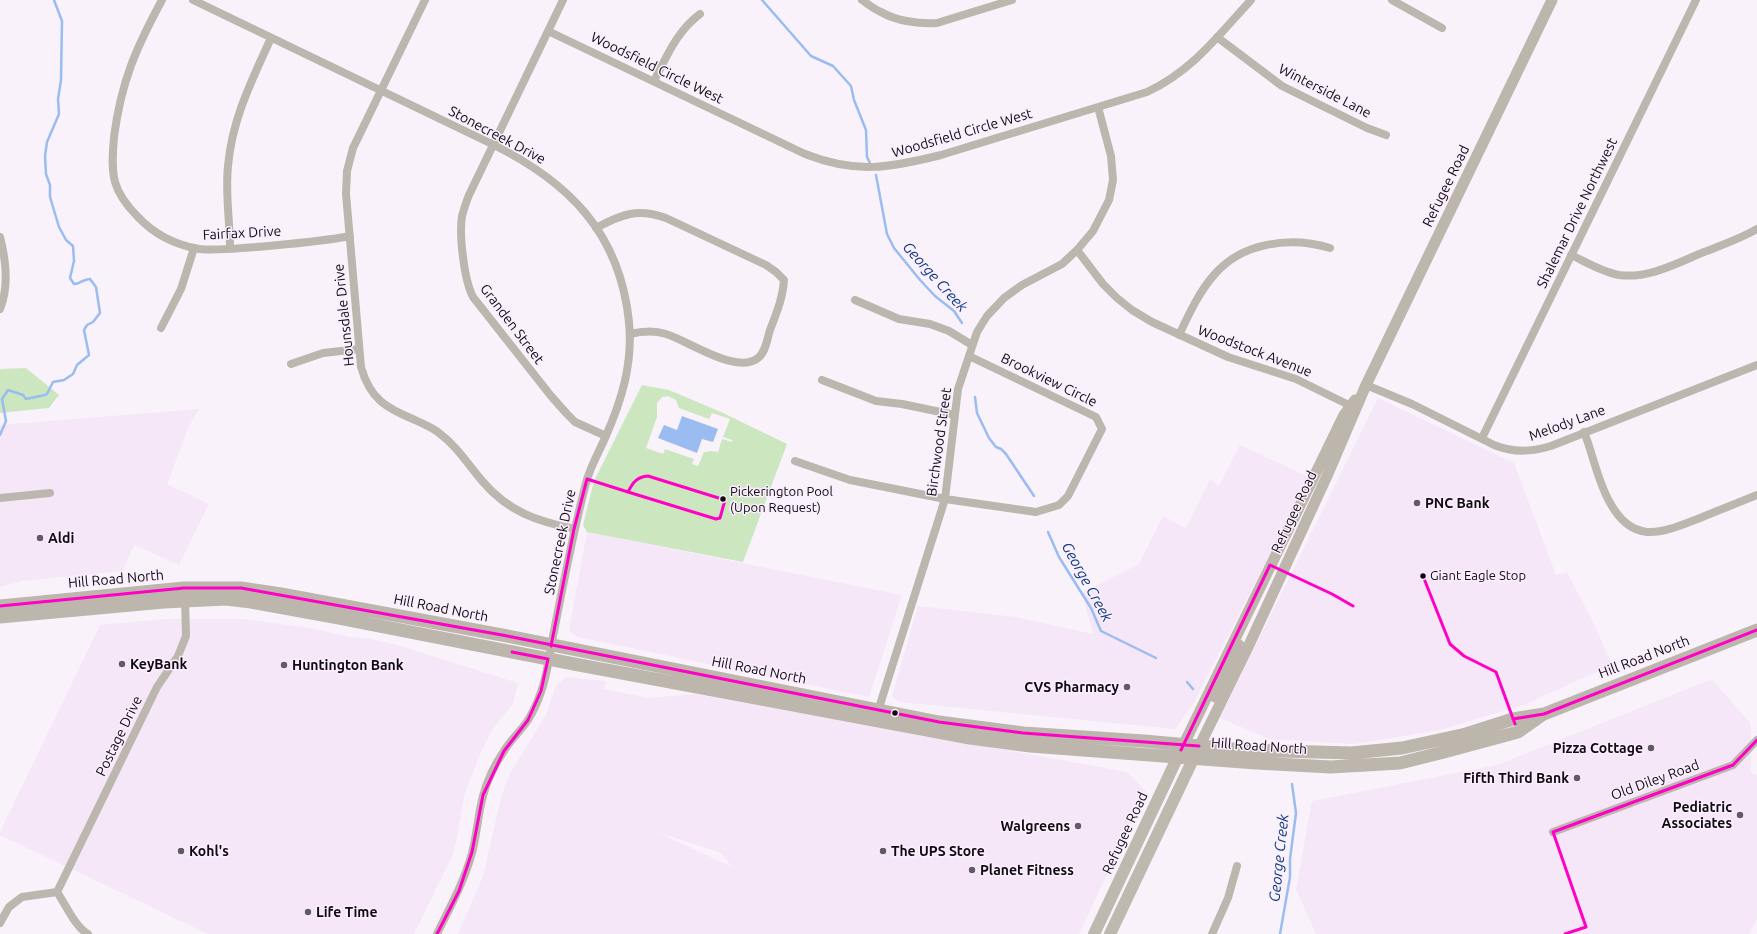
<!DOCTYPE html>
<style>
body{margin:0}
canvas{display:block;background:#f9f2fa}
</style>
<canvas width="1757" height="934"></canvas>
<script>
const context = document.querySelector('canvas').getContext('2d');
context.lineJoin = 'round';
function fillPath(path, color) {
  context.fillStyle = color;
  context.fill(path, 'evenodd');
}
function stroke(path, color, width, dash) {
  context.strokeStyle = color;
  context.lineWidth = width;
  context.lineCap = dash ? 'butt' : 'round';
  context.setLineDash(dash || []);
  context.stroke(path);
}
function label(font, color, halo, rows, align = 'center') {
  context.font = font + ' Ubuntu,sans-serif';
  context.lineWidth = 3;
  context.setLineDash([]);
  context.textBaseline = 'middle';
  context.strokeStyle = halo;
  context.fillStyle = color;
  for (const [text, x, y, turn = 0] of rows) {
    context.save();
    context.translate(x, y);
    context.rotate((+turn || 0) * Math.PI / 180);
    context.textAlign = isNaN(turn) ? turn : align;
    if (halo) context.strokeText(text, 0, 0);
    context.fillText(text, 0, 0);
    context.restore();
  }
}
const built = new Path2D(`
 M1378 398 1514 463 1556 575 1567 572 1596 628 1612 665 1526 704 1440 730 1354 744 1269 739 1220 718Z
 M199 409 189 426 167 484 209 504 179 565 134 545 123 571 22 581 0 587V425Z
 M1240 445 1309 477 1194 702 1175 729 899 702 892 696 918 606 1016 617 1093 634 1082 593 1139 564 1163 516 1186 528 1210 479 1219 486Z
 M587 532 902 595 869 697 577 637 569 630Z
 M164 619H243L310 628 350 637 370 639 397 645 518 683 513 704 494 727 481 752 465 793 454 852 414 934H208L0 835V832L100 625Z
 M566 677 606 681 604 689 649 698 695 694 1127 772 1146 791 1079 934H458L483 876 501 797 510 773 546 715 556 686ZM657 832 721 853 732 867Z
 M1712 679 1751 724V773L1757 776V919L1749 934H1316L1296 889 1312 801 1497 765Z`);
const green = new Path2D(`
 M26 368 59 395 49 408 0 413V369Z
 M642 385 669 390 721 412 787 444 743 562 587 532 583 525 594 481ZM668 396 676 400 679 408 709 419 712 413 730 419 723 437 732 440V442L722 439 718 452 712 451 704 452 698 466 692 464 694 459 665 449 663 454 646 448 657 417V403L662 397Z`);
const water = new Path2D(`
 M682 416 718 429 713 442 702 439 697 453 658 438 664 425 677 430Z`);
const stream = new Path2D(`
 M762 0 811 56 833 66 851 86 854 100 866 130 867 157 870 163
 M876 175 887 234 894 248 920 280 935 296 954 311 962 323
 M975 397 977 413 989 438 996 447 1001 449 1006 454 1034 496
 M0 435 6 421 2 399 8 390 23 395 26 399 45 395 47 394 53 382 64 380 73 374 77 365 89 355 84 330 87 325 93 322 100 313 96 287 90 279C83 279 80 284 74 284L70 278 74 261 73 246 66 240 59 227 50 197V185L46 174 45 156 47 142 59 114 58 99 61 80 62 21 54 0
 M1048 532 1059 557 1091 608 1101 631 1156 658
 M1187 682 1193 689
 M1280 934 1290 877V859L1296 813 1292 784`);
const minor = new Path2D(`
 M162 0C136 48 121 82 114 137 113 151 111 167 115 182 119 196 128 207 138 217 154 234 176 245 199 249 218 251 238 248 256 247 288 244 319 242 350 236
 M193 0 492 144C569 182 620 233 629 322 633 363 622 400 605 438 599 452 590 467 586 483 573 532 564 581 554 631 550 650 548 673 541 692 538 701 533 712 528 720 521 731 510 740 504 751 495 764 487 781 483 796 478 814 477 834 472 853 464 882 450 907 437 934
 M425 0 353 148 347 171 346 194 361 367C370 399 386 408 415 420 423 424 432 427 439 433 457 446 469 466 484 483 509 512 537 521 574 529
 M563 0 469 195C466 202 464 209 462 216 459 235 464 280 473 297L551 396 567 414 575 422 606 436
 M862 0C868 4 874 9 881 12 896 21 919 24 937 23L1012 0
 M1392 0 1442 28
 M548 31 805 154C856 174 889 168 941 155L1147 92C1192 71 1218 36 1251 0
 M1217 37 1282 86 1367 128 1386 135
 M654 81C667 56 677 31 700 14
 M596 228C622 214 638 208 666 218L766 265 776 272 784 280C783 298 776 314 770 330 767 339 766 352 758 358 736 375 689 341 666 334 654 330 642 331 630 334
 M0 237C6 260 9 287 0 309
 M230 249C230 221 225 193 228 166 232 119 252 80 271 38
 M1077 250 1103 284 1117 298 1132 310 1152 322 1228 357 1296 379 1355 408
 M1571 255C1586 262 1602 272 1619 275 1649 279 1677 263 1704 252 1722 245 1740 239 1757 229
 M855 300 899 319 930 324 949 331 972 345
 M161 328 181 289 194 248
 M1179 335C1189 314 1199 292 1214 275 1242 242 1291 236 1330 248
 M291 364 323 353 359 349
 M822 380 876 401 902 404 955 415
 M1366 385 1412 404 1494 445C1514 453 1531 452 1551 446L1757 365
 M1584 432C1593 454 1597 479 1609 501 1633 546 1661 533 1700 518 1719 510 1738 503 1757 495
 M1482 438 1696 0
 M795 461 850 480 945 499 1036 512 1059 505 1068 496 1102 429 1096 417 969 356
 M0 498 50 493
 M877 714 945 499 958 389 977 332 987 316 1004 298 1022 285 1062 264 1077 250 1093 231 1109 200 1113 180 1111 156 1098 107
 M1553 832 1733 765 1757 740
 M57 892 157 687 178 656 186 636 185 598
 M57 892C66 905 75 927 88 934
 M0 923 9 907 22 897 57 892
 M1212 934 1228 898 1237 866`);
const secondary = new Path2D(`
 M1215 697 1239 645
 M1181 750 1344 415 1355 400
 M1197 751 1249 645 1327 476 1366 385 1552 0`);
const primary = new Path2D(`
 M1094 934 1181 750
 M1110 934 1197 751`);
const trunk = new Path2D(`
 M0 606 184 588H241L281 594 502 635 939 722 1023 733 1144 741 1244 750 1352 753 1402 748 1466 734 1513 719 1544 714 1757 630
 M0 617 164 602 226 599 251 602 339 618 574 664 970 738 1030 746 1256 763 1331 767 1400 763 1444 752 1518 732 1542 715`);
const bus1 = new Path2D(`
 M648 476 725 500 720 518 716 519 628 492C633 482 637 477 648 476Z
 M1423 576 1450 644 1464 656 1496 672 1515 724
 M0 606 184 588H241L502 635 939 722 1023 733 1199 746
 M551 646 574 529 587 479 628 492
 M1513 719 1544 714 1757 630
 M1181 750 1270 565 1332 594 1353 606
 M437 934 459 891 472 852 483 795 504 751 528 720 541 691 548 659 512 652
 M1565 934 1586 927 1553 832 1733 765 1757 740`);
const markers = [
 [723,499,3.5,"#0f0b10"],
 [1417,503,4,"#615c62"],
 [40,538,4,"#615c62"],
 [1423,576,3.5,"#0f0b10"],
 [122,664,4,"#615c62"],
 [284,665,4,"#615c62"],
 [1127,687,4,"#615c62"],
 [895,713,3.5,"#0f0b10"],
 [1651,748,4,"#615c62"],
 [1577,778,4,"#615c62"],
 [1740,815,4,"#615c62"],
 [1078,826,4,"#615c62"],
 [181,851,4,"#615c62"],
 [883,851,4,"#615c62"],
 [972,870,4,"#615c62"],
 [308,912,4,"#615c62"]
];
const busNames = [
 ["Pickerington Pool",730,492],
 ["(Upon Request)",730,508],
 ["Giant Eagle Stop",1430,576]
];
const streetNames = [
 ["Woodsfield Circle West",657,68,26],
 ["Winterside Lane",1325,91,27],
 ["Woodsfield Circle West",962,133,-16],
 ["Stonecreek Drive",497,135,28],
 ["Refugee Road",1446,186,-64],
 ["Shalemar Drive Northwest",1577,213,-64],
 ["Fairfax Drive",242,233,-3],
 ["Hounsdale Drive",344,315,-96],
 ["Granden Street",512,324,53],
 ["Woodstock Avenue",1255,351,21],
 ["Brookview Circle",1049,380,26],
 ["Melody Lane",1567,423,-20],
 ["Birchwood Street",939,442,-82],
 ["Refugee Road",1294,512,-65],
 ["Stonecreek Drive",560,542,-78],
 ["Hill Road North",116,579,-5],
 ["Hill Road North",441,608,11],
 ["Hill Road North",1644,657,-21],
 ["Hill Road North",759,670,11],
 ["Postage Drive",119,736,-64],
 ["Hill Road North",1259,746,4],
 ["Old Diley Road",1655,780,-20],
 ["Refugee Road",1125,833,-65]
];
const poiNames = [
 ["PNC Bank",1425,503],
 ["Aldi",48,538],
 ["KeyBank",130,664],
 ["Huntington Bank",292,665],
 ["CVS Pharmacy",1119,687,"right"],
 ["Pizza Cottage",1643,748,"right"],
 ["Fifth Third Bank",1569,778,"right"],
 ["Pediatric",1732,807,"right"],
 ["Associates",1732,823,"right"],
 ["Walgreens",1070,826,"right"],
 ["Kohl's",189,851],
 ["The UPS Store",891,851],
 ["Planet Fitness",980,870],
 ["Life Time",316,912]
];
const waterNames = [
 ["George Creek",935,277,48],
 ["George Creek",1087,582,61],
 ["George Creek",1279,858,-84]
];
fillPath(built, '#f5e7f7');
fillPath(green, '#cce6c0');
fillPath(water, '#9abcf0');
stroke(stream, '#9abcf0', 2.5);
stroke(minor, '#bcb7ae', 8);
stroke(secondary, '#bcb6ad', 11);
stroke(primary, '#beb8af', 12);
stroke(trunk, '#bcb6ad', 13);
stroke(bus1, '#ff00c5', 3);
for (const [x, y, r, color] of markers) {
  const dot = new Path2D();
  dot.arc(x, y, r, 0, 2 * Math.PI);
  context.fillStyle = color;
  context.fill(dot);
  stroke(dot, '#fbeefe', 1.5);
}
label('13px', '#0f0b10', '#fbeefe', busNames, 'left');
label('14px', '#0f0b10', '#fbeefe', streetNames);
label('bold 14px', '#0f0b10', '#fbeefe', poiNames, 'left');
label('italic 15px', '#0d3f7e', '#fbeefe', waterNames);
</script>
